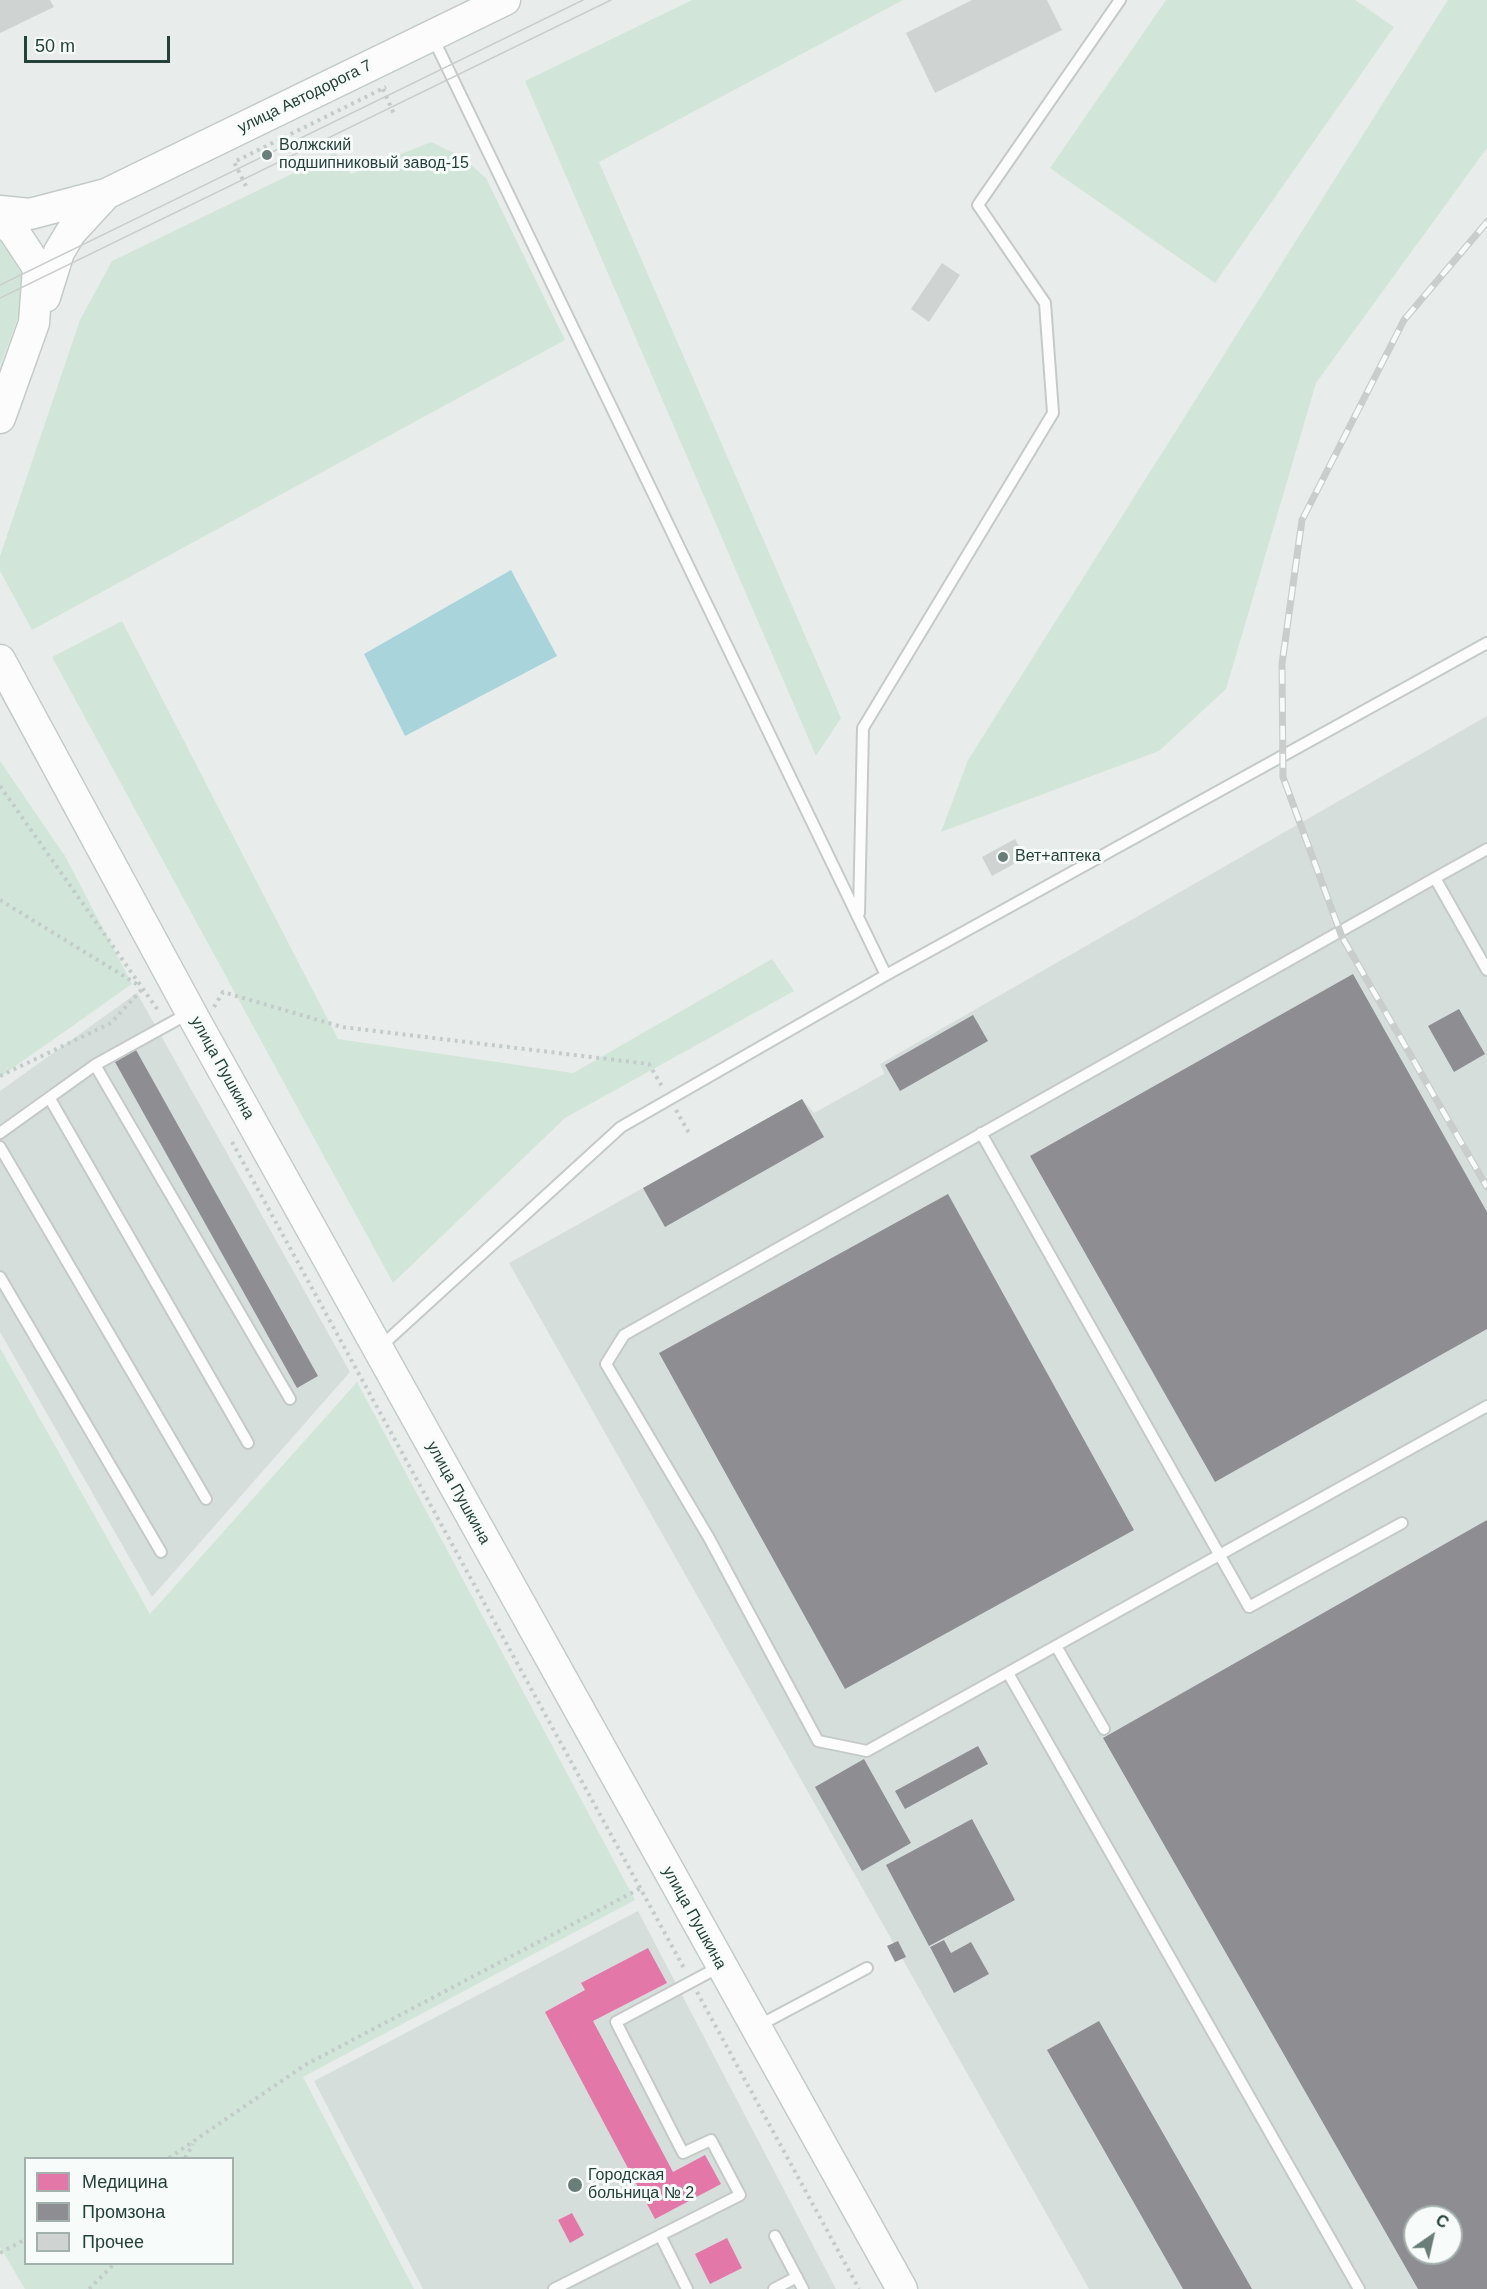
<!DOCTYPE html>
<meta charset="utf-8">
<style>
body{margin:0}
#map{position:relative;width:1487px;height:2289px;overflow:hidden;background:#e8edeb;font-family:Helvetica,sans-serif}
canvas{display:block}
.legend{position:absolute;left:24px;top:2157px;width:210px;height:108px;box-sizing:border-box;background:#f7fbf9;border:2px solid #a3b1ad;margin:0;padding:8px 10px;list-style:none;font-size:18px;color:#24423a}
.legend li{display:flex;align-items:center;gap:12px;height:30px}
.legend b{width:30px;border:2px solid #a3b1ad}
.north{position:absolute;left:1403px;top:2205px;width:60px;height:60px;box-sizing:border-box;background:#f7fbf9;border:2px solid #a3b1ad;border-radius:50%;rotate:34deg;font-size:16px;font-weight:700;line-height:24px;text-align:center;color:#24423a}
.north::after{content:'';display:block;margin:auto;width:21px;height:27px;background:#697e78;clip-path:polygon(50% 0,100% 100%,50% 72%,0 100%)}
.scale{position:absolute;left:24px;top:36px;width:146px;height:27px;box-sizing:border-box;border:3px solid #24423a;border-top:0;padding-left:8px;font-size:18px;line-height:21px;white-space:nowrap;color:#24423a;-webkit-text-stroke:4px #f7fbf9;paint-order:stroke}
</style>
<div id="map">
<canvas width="1487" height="2289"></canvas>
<ul class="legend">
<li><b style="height:16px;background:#e377a8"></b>Медицина</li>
<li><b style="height:16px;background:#8d8d92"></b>Промзона</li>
<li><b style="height:16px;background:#cfd4d2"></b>Прочее</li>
</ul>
<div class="north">С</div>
<div class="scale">50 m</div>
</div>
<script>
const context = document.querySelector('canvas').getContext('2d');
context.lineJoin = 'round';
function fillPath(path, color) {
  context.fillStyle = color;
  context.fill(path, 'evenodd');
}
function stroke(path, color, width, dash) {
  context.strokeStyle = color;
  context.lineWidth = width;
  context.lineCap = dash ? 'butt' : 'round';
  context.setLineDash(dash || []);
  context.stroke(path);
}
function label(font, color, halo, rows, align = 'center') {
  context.font = font + ' Helvetica,sans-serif';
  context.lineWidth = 6;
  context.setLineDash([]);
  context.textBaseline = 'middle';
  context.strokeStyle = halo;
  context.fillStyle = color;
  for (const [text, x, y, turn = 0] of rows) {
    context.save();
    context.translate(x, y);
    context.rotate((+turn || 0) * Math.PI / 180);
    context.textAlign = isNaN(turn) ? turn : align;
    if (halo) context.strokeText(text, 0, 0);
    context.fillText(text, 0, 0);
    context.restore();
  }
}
const built = new Path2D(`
 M1487 716V2289H1089L509 1263 802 1099 814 1113 884 1074 880 1064ZM1415 2217H1451V2253H1415Z
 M137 993 350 1372 152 1597 0 1332V1091Z
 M638 1911 836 2289H423L314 2081Z`);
const green = new Path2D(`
 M692 0H903L599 162 841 718 816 756 525 81Z
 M1166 0H1355L1394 27 1215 283 1050 168Z
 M1448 0H1487V148L1316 383 1226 689 1159 751 941 832 968 760Z
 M431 142 462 157 486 178 565 340 32 630 0 571V556L80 320 112 261 335 153 351 174Z
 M0 240 24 277 23 304 0 366Z
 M122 621 338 1039 573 1073 772 959 794 991 565 1118 393 1283 52 657Z
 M0 761 65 856 132 984 0 1077Z
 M0 1348 150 1614 357 1382 635 1900 303 2077 414 2289H25L0 2247ZM26 2158H232V2264H26Z`);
const water = new Path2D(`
 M511 570 557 656 405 736 364 654Z`);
const health = new Path2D(`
 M648 1948 667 1983 593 2021 673 2172 705 2155 721 2184 655 2219 545 2012 585 1990 581 1983Z
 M572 2213 584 2235 570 2243 558 2220Z
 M727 2238 742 2268 710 2284 695 2254Z`);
const industry = new Path2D(`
 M1353 974 1487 1212V1329L1215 1482 1030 1156Z
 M1459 1009 1485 1054 1454 1072 1428 1026Z
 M973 1015 988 1041 900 1091 885 1065Z
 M136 1050 318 1376 297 1388 115 1062Z
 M802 1099 824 1137 665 1227 643 1188Z
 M948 1194 1134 1530 845 1689 659 1353Z
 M1487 1520V2289H1418L1103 1738ZM1415 2217H1451V2253H1415Z
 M978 1746 988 1764 905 1809 895 1791Z
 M864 1759 911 1843 862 1871 815 1787Z
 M972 1819 1015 1900 929 1946 886 1865Z
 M944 1940 951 1953 971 1942 989 1974 954 1993 930 1947Z
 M898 1941 906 1957 895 1962 887 1946Z
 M1099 2021 1252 2289H1183L1047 2050Z`);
const building = new Path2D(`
 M0 0H50L54 7 0 33Z
 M972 0H1047L1062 30 935 93 906 33Z
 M942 263 960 275 929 322 911 309Z
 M1015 839 1025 858 992 876 982 857Z`);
const path = new Path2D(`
 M383 89 394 114
 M246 186 234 162 386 87
 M0 786 160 1013
 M0 900 140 986
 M214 1007 223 992 342 1027 649 1064 663 1088
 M0 1076 111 1023 143 988
 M676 1110 689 1133
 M232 1142 685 1970
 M697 1992 859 2289
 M169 2158 305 2065 641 1888
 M185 2158 193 2144
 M0 2253 26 2239
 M89 2289 114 2264`);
const lane = new Path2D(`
 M433 38 886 975
 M1435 878 1487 849
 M859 913 863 728 1053 413 1045 303 978 205 1120 0
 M1487 970 1435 878 624 1335 606 1364 709 1538 818 1741 867 1751 1487 1406
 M95 1065 290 1399
 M50 1099 248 1443
 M0 1133 95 1065 189 1013
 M981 1133 1249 1607 1402 1523
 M0 1147 206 1499
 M0 1277 161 1552
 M379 1348 621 1127 886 975 1487 643
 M1056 1646 1104 1729
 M1008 1673 1359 2289
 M758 2026 867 1968
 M660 2235 687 2289
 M775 2236 803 2289
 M554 2289 740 2195 711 2140 683 2153 616 2022 721 1966
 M774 2289 797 2277`);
const secondary = new Path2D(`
 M0 211 30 214 106 194 505 0
 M0 220 13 230 38 268 34 323 0 418
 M45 297 59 252 71 232 106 194
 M0 660 195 1020 902 2289`);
const tram = new Path2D(`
 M0 285 583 0
 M0 298 611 0`);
const rail = new Path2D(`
 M1487 222 1404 320 1302 520 1282 664 1283 777 1342 937 1487 1187`);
const markers = [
 [267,155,6,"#697e78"],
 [1003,857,6,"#697e78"],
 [575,2185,8,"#697e78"]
];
const streetNames = [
 ["улица Автодорога 7",305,97,-26],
 ["улица Пушкина",222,1068,61],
 ["улица Пушкина",458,1493,61],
 ["улица Пушкина",694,1918,61]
];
const poiNames = [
 ["Волжский",279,146],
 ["подшипниковый завод-15",279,164],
 ["Вет+аптека",1015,857],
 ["Городская",588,2176],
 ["больница № 2",588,2194]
];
fillPath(built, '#d6dedb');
fillPath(green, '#d1e6d8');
fillPath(water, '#a9d4db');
fillPath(health, '#e377a8');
fillPath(industry, '#8d8d92');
fillPath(building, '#cfd4d2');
stroke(lane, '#c5cac8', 14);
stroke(secondary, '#c3cbc8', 33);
stroke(path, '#c3ccca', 4, [3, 4.5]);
stroke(lane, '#fcfcfc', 10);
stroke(secondary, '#fcfcfc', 30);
stroke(tram, '#c9cdcc', 1.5);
stroke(rail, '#c9cdcc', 7);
stroke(rail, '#f7fbf9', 4.5, [14]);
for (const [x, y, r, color] of markers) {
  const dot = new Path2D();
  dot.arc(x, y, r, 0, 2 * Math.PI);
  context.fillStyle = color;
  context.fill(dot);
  stroke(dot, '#f7fbf9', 2);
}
label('16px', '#24423a', '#f7fbf9', streetNames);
label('16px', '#24423a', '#f7fbf9', poiNames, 'left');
</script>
